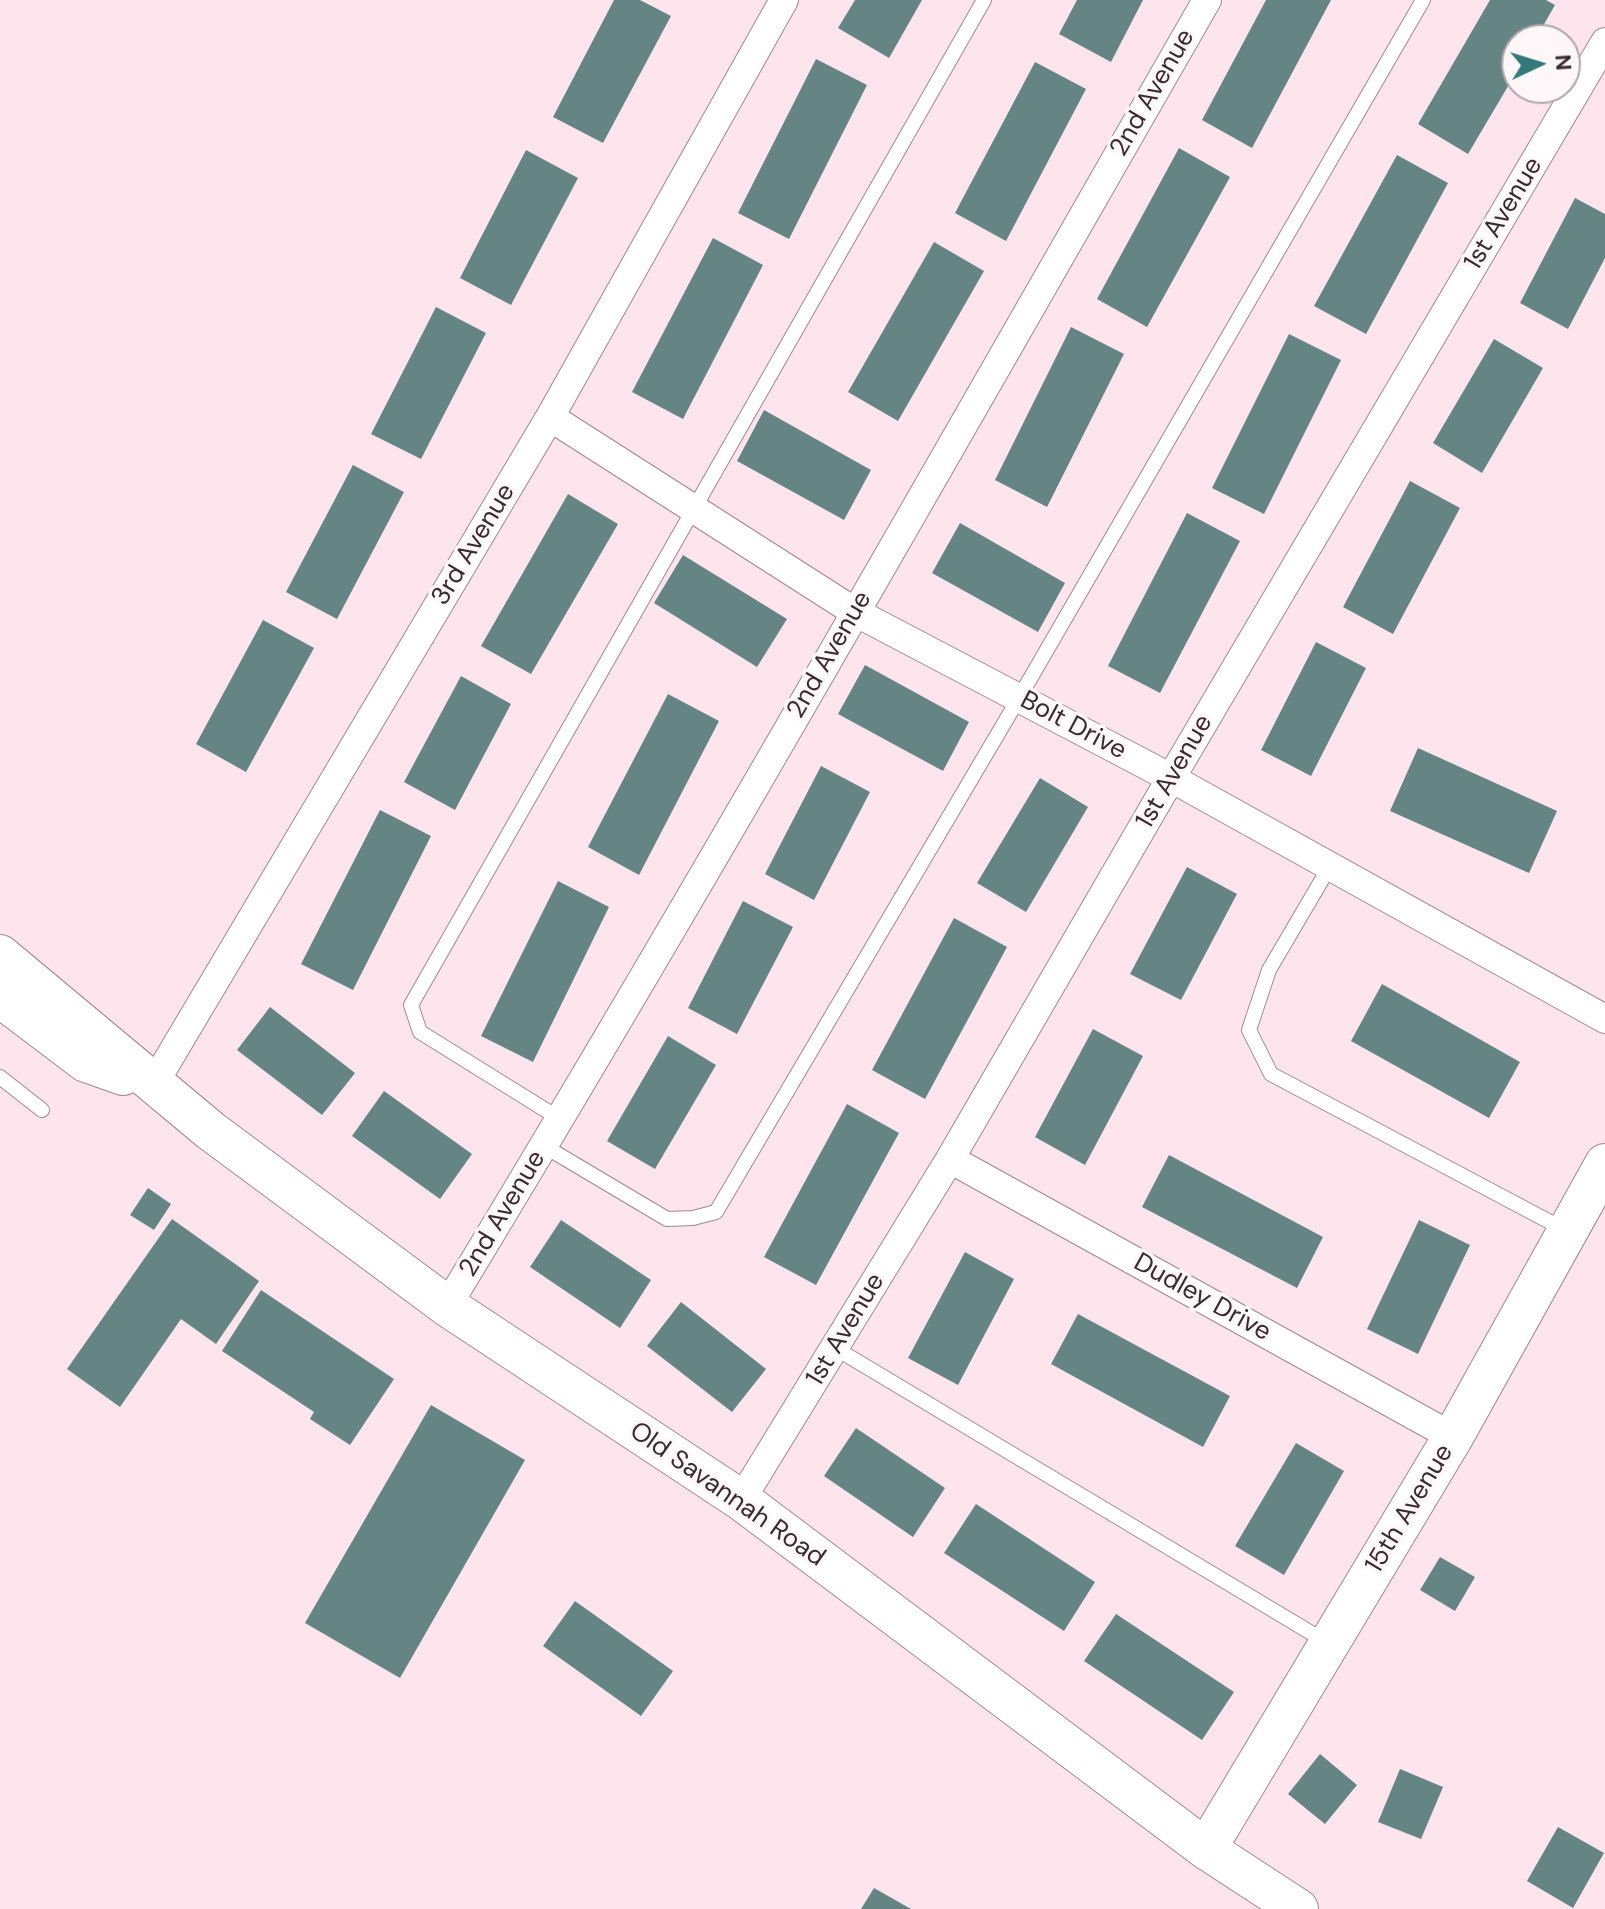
<!DOCTYPE html>
<style>
body{margin:0}
#map{position:relative;width:1605px;height:1909px;overflow:hidden;background:#fde4ed;font-family:"DM Sans",sans-serif}
canvas{display:block}
.north{position:absolute;left:1501px;top:24px;width:80px;height:80px;box-sizing:border-box;background:#fef7fa;border:2px solid #afa6a9;border-radius:50%;rotate:86deg;font-size:22px;font-weight:700;line-height:32px;text-align:center;color:#382c30}
.north::after{content:'';display:block;margin:auto;width:28px;height:36px;background:#317a79;clip-path:polygon(50% 0,100% 100%,50% 72%,0 100%)}
</style>
<div id="map">
<canvas width="1605" height="1909"></canvas>
<div class="north">N</div>
</div>
<script>
const context = document.querySelector('canvas').getContext('2d');
context.lineJoin = 'round';
function fillPath(path, color) {
  context.fillStyle = color;
  context.fill(path, 'evenodd');
}
function stroke(path, color, width, dash) {
  context.strokeStyle = color;
  context.lineWidth = width;
  context.lineCap = dash ? 'butt' : 'round';
  context.setLineDash(dash || []);
  context.stroke(path);
}
function label(font, color, halo, rows, align = 'center') {
  context.font = font + ' "DM Sans",sans-serif';
  context.lineWidth = 7;
  context.setLineDash([]);
  context.textBaseline = 'middle';
  context.strokeStyle = halo;
  context.fillStyle = color;
  for (const [text, x, y, turn = 0] of rows) {
    context.save();
    context.translate(x, y);
    context.rotate((+turn || 0) * Math.PI / 180);
    context.textAlign = isNaN(turn) ? turn : align;
    if (halo) context.strokeText(text, 0, 0);
    context.fillText(text, 0, 0);
    context.restore();
  }
}
const building = new Path2D(`
 M614 0H640L671 16 603 143 553 117Z
 M855 0H922L889 58 838 28Z
 M1077 0H1143L1111 62 1059 34Z
 M1266 0H1331L1252 148 1202 120Z
 M1490 0H1546L1555 5 1535 40H1517V71L1468 154 1418 124Z
 M816 59 867 85 789 239 738 213Z
 M1035 62 1086 89 1006 241 955 213Z
 M1179 148 1230 177 1147 327 1097 299Z
 M526 150 578 178 511 305 460 278Z
 M1397 155 1448 183 1366 334 1314 306Z
 M1575 198 1605 214V258L1568 329 1520 303Z
 M713 238 763 265 683 419 632 392Z
 M934 242 984 271 898 421 848 392Z
 M436 307 486 333 421 459 371 434Z
 M1071 327 1124 354 1047 507 995 480Z
 M1289 334 1341 360 1264 514 1212 488Z
 M1494 339 1543 368 1482 473 1433 443Z
 M764 410 871 470 844 520 737 461Z
 M353 465 404 492 337 619 286 592Z
 M1410 481 1460 508 1393 634 1343 607Z
 M568 494 618 524 531 674 481 646Z
 M1187 513 1240 541 1160 693 1108 666Z
 M960 523 1065 583 1038 632 932 573Z
 M683 555 787 619 757 667 654 603Z
 M263 620 314 648 246 772 196 744Z
 M1316 642 1366 668 1311 776 1261 750Z
 M865 665 969 722 943 771 838 714Z
 M461 676 511 704 455 810 404 782Z
 M668 694 719 721 639 875 588 847Z
 M1418 748 1557 811 1529 873 1390 811Z
 M821 766 870 792 814 900 765 874Z
 M1040 778 1088 807 1026 912 977 883Z
 M380 810 431 836 353 990 301 964Z
 M1187 867 1237 894 1181 1000 1130 974Z
 M558 881 609 907 533 1062 481 1036Z
 M743 901 793 927 737 1034 688 1008Z
 M954 918 1007 947 925 1099 872 1070Z
 M1382 984 1520 1062 1489 1118 1351 1041Z
 M270 1007 355 1073 322 1115 237 1050Z
 M1093 1029 1143 1056 1085 1165 1035 1137Z
 M668 1036 716 1065 655 1169 607 1141Z
 M384 1091 472 1154 440 1199 352 1136Z
 M847 1104 899 1133 816 1285 764 1257Z
 M1169 1155 1323 1237 1297 1288 1142 1207Z
 M148 1188 171 1204 154 1230 130 1215Z
 M172 1219 259 1281 216 1344 181 1319 120 1407 67 1369Z
 M561 1220 651 1280 620 1328 530 1267Z
 M1419 1220 1470 1245 1418 1354 1367 1329Z
 M965 1252 1014 1279 958 1385 908 1358Z
 M261 1290 394 1379 350 1445 310 1419 314 1412 222 1351Z
 M681 1302 766 1369 732 1412 647 1346Z
 M1078 1314 1230 1396 1203 1447 1051 1364Z
 M431 1405 525 1460 400 1678 305 1623Z
 M856 1428 945 1488 913 1537 824 1476Z
 M1296 1443 1344 1471 1284 1575 1235 1546Z
 M976 1504 1095 1582 1064 1631 944 1553Z
 M1440 1557 1475 1577 1455 1611 1420 1590Z
 M575 1601 673 1671 641 1716 543 1646Z
 M1116 1614 1234 1692 1202 1740 1084 1661Z
 M1320 1754 1357 1785 1325 1824 1288 1794Z
 M1400 1769 1443 1787 1421 1839 1378 1822Z
 M1558 1827 1604 1853 1573 1908 1527 1881Z
 M874 1888 911 1909H861Z`);
const lane = new Path2D(`
 M1330 866 1269 970 1249 1030 1271 1074 1567 1231
 M0 1077 42 1110
 M560 1119 420 1032 411 1005 984 0
 M544 1146 667 1219 693 1218 716 1212 1019 698 1423 0
 M835 1348 1328 1643`);
const street = new Path2D(`
 M550 417 855 612 1171 778 1605 1019
 M153 1085 550 417 784 0
 M950 1159 1453 1437
 M447 1306C708 876 956 437 1207 0
 M741 1500 950 1159 1171 778 1605 42`);
const secondary = new Path2D(`
 M0 955 211 1131 447 1306 741 1500 1206 1849 1298 1909
 M0 997 86 1062 123 1075
 M1206 1849 1453 1437 1605 1164`);
const streetNames = [
 ["2nd Avenue",1153,93,-60],
 ["1st Avenue",1504,214,-59],
 ["3rd Avenue",474,545,-59],
 ["2nd Avenue",830,655,-60],
 ["Bolt Drive",1073,726,28],
 ["1st Avenue",1175,772,-60],
 ["2nd Avenue",503,1214,-59],
 ["Dudley Drive",1202,1298,29],
 ["1st Avenue",846,1330,-59],
 ["Old Savannah Road",727,1495,35],
 ["15th Avenue",1410,1509,-59]
];
fillPath(building, '#648584');
stroke(lane, '#a38791', 16);
stroke(street, '#a38791', 30);
stroke(secondary, '#a38791', 42);
stroke(lane, '#fff', 14);
stroke(street, '#fff', 28);
stroke(secondary, '#fff', 40);
label('26px', '#382c30', '#fef7fa', streetNames);
</script>
